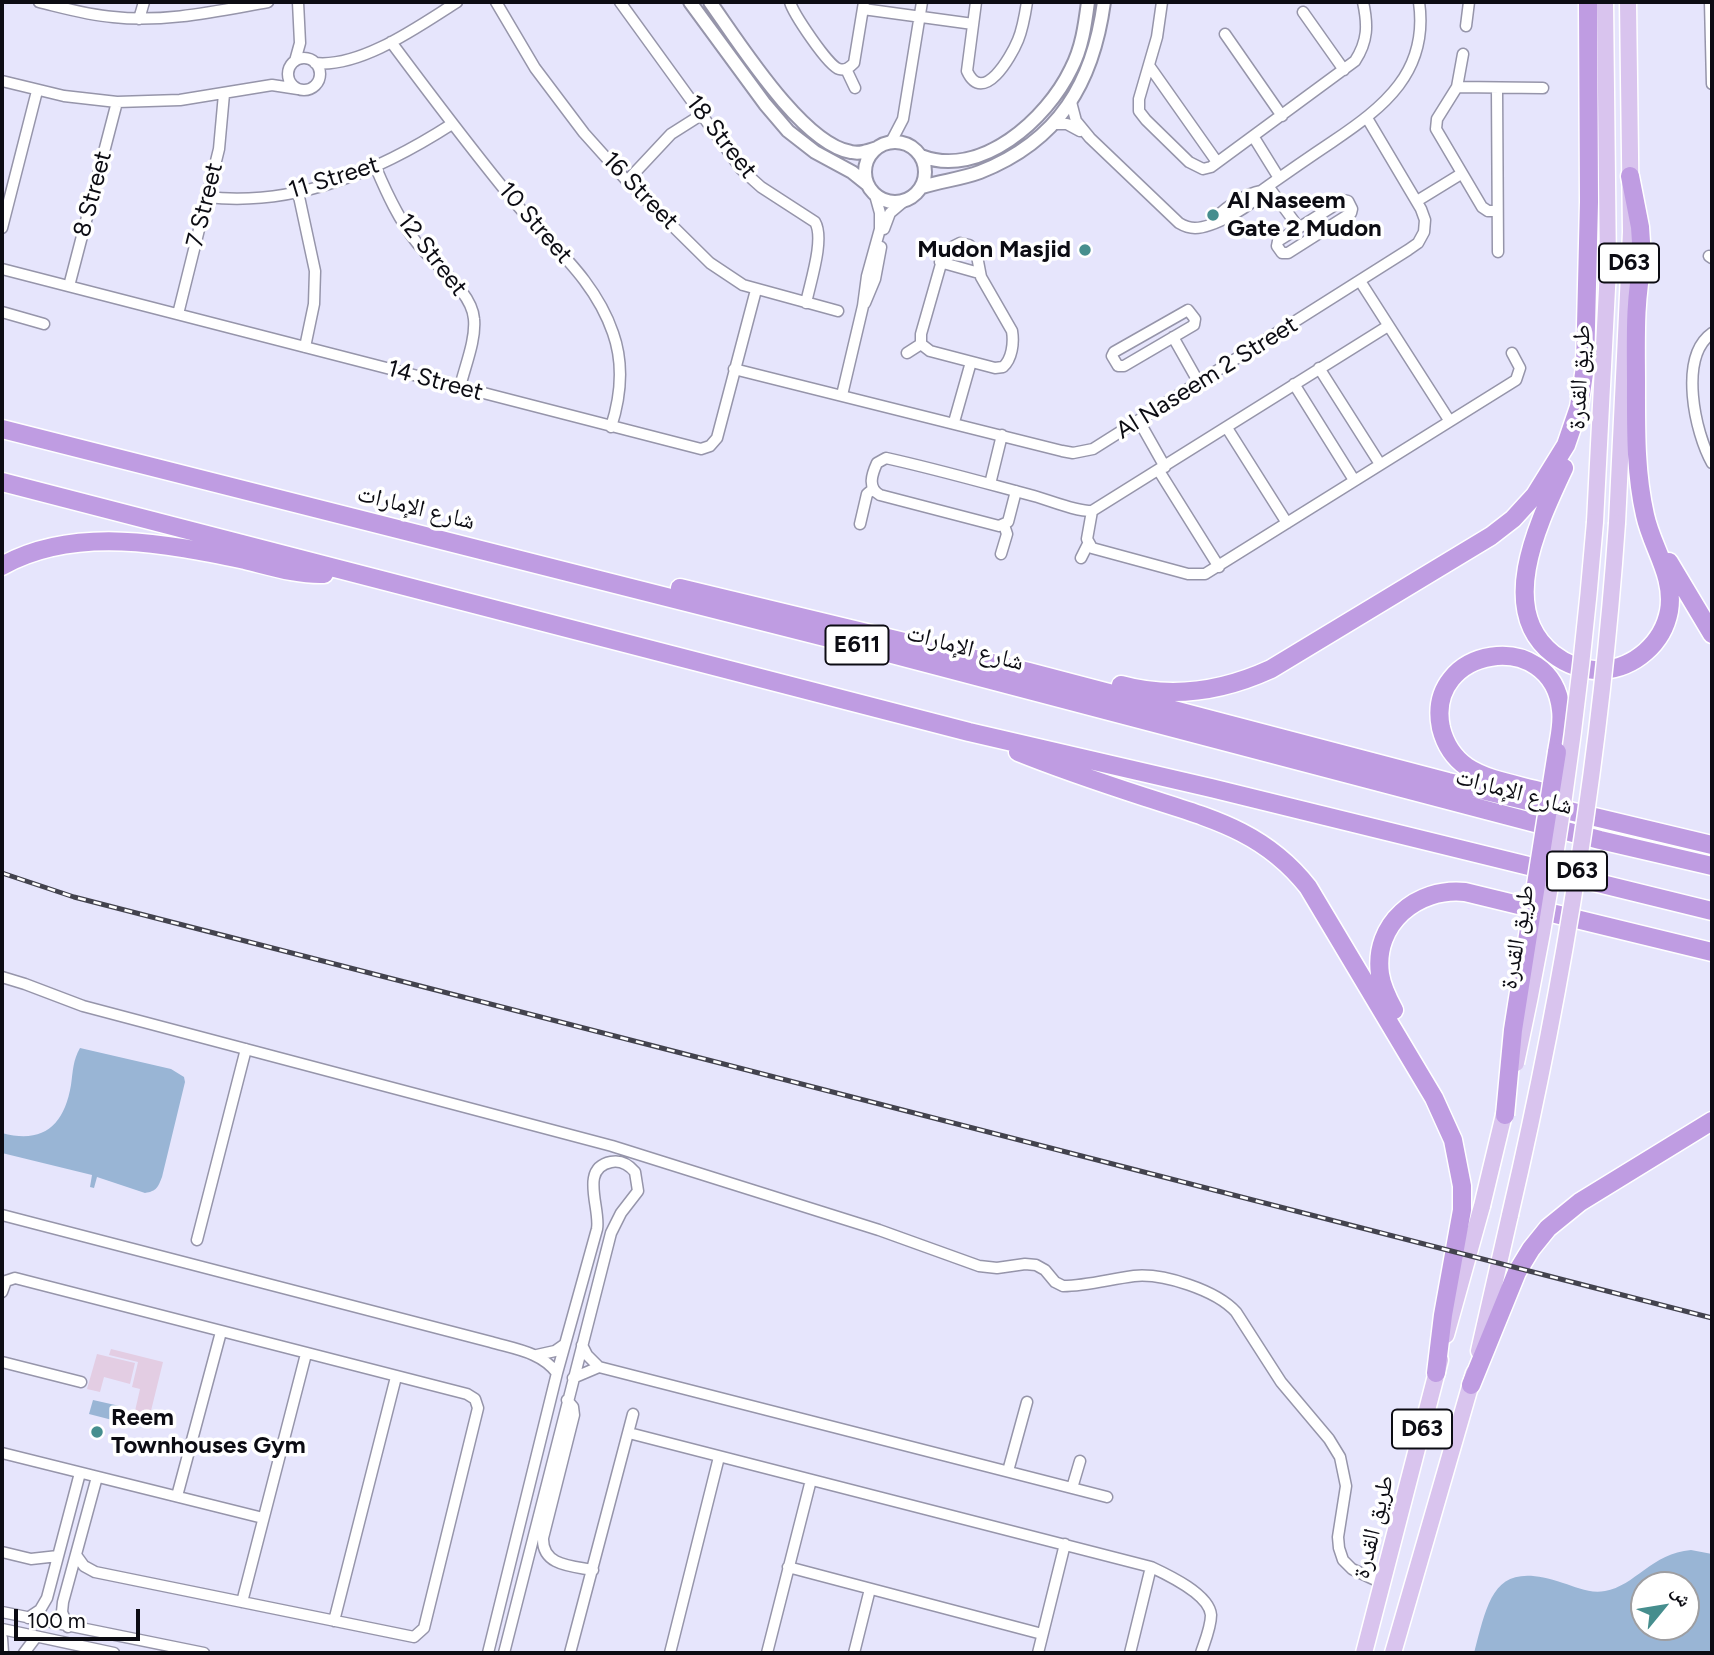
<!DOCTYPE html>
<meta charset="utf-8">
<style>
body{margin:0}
#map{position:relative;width:1714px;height:1655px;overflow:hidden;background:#e6e5fc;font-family:Figtree,"Noto Naskh Arabic",sans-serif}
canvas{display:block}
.frame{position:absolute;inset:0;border:4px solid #0c0c13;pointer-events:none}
.north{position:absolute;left:1630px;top:1571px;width:70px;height:70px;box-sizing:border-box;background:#fff;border:2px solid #9e9ea1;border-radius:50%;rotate:60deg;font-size:19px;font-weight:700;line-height:28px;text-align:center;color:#0c0c13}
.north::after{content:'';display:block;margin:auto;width:24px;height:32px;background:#468e8e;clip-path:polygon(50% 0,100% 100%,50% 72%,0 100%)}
.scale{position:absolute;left:14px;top:1609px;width:126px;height:32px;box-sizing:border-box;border:4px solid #0c0c13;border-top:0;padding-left:9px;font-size:21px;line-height:24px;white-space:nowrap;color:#0c0c13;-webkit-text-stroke:5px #fff;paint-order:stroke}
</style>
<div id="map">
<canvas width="1714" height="1655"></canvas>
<div class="frame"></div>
<div class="north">ش</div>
<div class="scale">100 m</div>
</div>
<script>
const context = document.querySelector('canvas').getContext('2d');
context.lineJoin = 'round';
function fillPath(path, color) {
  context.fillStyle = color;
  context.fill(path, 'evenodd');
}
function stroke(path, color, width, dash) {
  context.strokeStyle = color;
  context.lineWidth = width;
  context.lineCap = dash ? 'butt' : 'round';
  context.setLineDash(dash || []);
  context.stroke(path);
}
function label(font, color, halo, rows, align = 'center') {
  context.font = font + ' Figtree,"Noto Naskh Arabic",sans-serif';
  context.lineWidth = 7;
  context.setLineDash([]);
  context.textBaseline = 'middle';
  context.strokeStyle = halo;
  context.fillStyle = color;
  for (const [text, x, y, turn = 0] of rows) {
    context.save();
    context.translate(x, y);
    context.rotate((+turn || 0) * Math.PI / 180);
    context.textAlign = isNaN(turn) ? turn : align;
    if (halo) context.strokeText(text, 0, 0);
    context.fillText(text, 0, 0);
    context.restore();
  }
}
const green = new Path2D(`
 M111 1349 163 1362 148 1423 133 1420 140 1389 132 1387 138 1362 109 1355Z
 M97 1354 135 1363 130 1384 104 1377 100 1392 87 1389Z`);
const water = new Path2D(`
 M80 1048 171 1069 184 1077 185 1082 162 1177C158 1187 157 1191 145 1193L97 1177 94 1188 90 1187 92 1175 2 1153V1133C43 1144 64 1126 71 1085 73 1071 73 1060 80 1048Z
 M93 1400 124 1407 120 1422 89 1414Z
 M1691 1550 1712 1554V1653H1474C1489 1597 1494 1559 1563 1583 1576 1587 1590 1594 1605 1591 1635 1586 1652 1553 1691 1550ZM1644 1585H1686V1627H1644Z`);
const minor = new Path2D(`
 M39 2C64 8 88 15 113 17 165 23 217 11 268 2
 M496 2 535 68 584 133 627 181 710 263 743 285 838 311
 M620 2 741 169 761 187 815 222C825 239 810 283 806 303
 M790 2C793 13 828 66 839 69 846 71 850 67 854 63L864 2
 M976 2 967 71C983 106 1011 57 1018 40 1023 28 1025 15 1027 2
 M1162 2 1157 37 1139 99V111L1146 120 1189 162 1203 169 1211 167 1355 61C1368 41 1368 25 1363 2
 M1710 2 1712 84
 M863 9 973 24
 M1303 12 1344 70
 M139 19 144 2
 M1466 26 1469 2
 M1225 34 1282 116
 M391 42C432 97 474 153 518 206 553 247 595 280 613 333 624 364 621 396 611 427
 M1463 54 1457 87 1437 119 1436 129 1482 207 1488 211H1497
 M288 74a16 16 0 1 1 32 0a16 16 0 1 1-32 0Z
 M295 61 300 43 298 2
 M315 63C361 68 419 26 457 2
 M1150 67 1217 162
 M846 69 855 88
 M2 81 64 96 117 102 180 100 272 85 298 89
 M1457 87 1543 88
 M1497 88 1498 252
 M1071 102 1076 121 1090 138 1179 223C1184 226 1189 228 1195 228 1211 228 1255 206 1261 191
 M1054 124H1067L1080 131
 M1253 136 1279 178
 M891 142 903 119 922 2
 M376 168C387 194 399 220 417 243 433 264 472 291 474 319 476 340 465 366 460 387
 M627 181 671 134 701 115
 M1268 186 1299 228
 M298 192 315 271 314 304 305 347
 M207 197C296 207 379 171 452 124
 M1343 200 1348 201 1352 209 1351 213 1288 253H1282L1277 246 1278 241Z
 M1417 201 1461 174
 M1213 222C1220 210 1247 193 1261 191 1285 174 1308 158 1332 142 1384 107 1429 72 1419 2
 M2 228 37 91
 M884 229 890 213 903 202
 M960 243 969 245 976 251 981 277 1012 331C1014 343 1012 359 1003 367L995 368 930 351 921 344V334L943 257 952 247Z
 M1709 256 1712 258
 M940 262 979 273
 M2 269 701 449 710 446 717 438 756 290
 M1360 281 1449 420
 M69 286 117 102
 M865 303 875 279 881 247
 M1188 310 1195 319 1194 325 1124 366H1118L1112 356 1114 352Z
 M2 312 44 324
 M178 314 219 149 224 94
 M1712 333C1678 357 1695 433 1712 463
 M1173 337 1199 383
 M907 353 921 344
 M1319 368 1380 464
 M734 369 1062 451 1073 453 1093 449 1408 250 1418 243 1424 232 1425 220 1421 209 1367 118
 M1294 384 1354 480
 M842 395 863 306 867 276 880 229V213L875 195
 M1139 421 1165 467
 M954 422 971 362
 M1227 428 1287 523
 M1159 471 1219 567
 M990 484 1002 435
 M1016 491 1008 522 999 526 880 495C867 488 872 474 877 463L886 458C936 469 985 483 1034 496 1052 501 1074 511 1092 511L1388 326
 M1092 511 1087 539 1092 548 1188 574H1205L1516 380 1520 368 1512 353
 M860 524 867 494 873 489
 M1001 554 1007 534 1004 525
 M1081 558 1088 544
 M2 977 25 984 83 1006 612 1146 879 1230 979 1266 997 1268 1025 1264 1036 1265 1045 1270 1055 1282 1063 1286C1087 1286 1110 1279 1134 1276 1163 1273 1216 1290 1236 1312L1281 1382 1329 1439 1340 1457 1346 1486 1338 1537 1339 1548 1343 1560 1352 1569 1384 1584
 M2 1215 491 1342C515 1349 541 1352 557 1373
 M197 1240 246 1049
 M2 1292 6 1281 15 1278 467 1394 475 1399 478 1408 424 1628 414 1637 95 1572 84 1566 76 1555
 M582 1345 587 1355 599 1367 1107 1497
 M537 1355 555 1351 565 1344
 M2 1362 81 1382
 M573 1378 599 1367
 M567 1400 573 1407 574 1415 543 1538C542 1566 572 1566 593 1570
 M629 1433 1151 1567C1168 1575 1209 1594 1211 1615 1211 1627 1205 1641 1201 1653
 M2 1453 263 1518
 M1008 1471 1027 1402
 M1072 1488 1080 1461
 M177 1496 221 1332
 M2 1552 31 1559 58 1556
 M788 1567 1042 1634
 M242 1602 306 1354
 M2 1612 204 1653
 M28 1618 40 1610 47 1598 80 1473
 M334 1621 396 1377
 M68 1627 62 1612 63 1602 97 1477
 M2 1629 114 1653
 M2 1638 3 1653
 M24 1653 36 1637
 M488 1653 557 1373 597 1229C601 1209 579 1168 611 1162 621 1160 629 1165 635 1172L638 1191 621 1213 611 1233 504 1653
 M570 1653 633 1414
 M670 1653 719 1457
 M767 1653 811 1480
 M854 1653 870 1589
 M1038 1653 1065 1544
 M1130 1653 1151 1567`);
const tertiary = new Path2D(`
 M690 2 765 104 788 131 815 152 852 172 867 184
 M710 2C738 41 802 144 851 152 860 154 868 151 877 148
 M865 172a30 30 0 1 1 60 0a30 30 0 1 1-60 0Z
 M921 156C981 179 1047 119 1071 69 1082 48 1085 25 1088 2
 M922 187C941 181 961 179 980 172 1059 141 1093 83 1104 2`);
const primary = new Path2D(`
 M1595 522 1608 269 1605 2
 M1617 523 1631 232 1628 2
 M1446 1335 1482 1206
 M1479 1351 1510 1215
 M1364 1653 1440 1360
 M1393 1653 1474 1373`);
const motorway = new Path2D(`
 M1630 176 1640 227 1643 272
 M2 429 892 654 1600 840 1712 866
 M1564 468C1540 520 1495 609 1553 654 1567 665 1585 671 1602 670 1635 668 1663 643 1669 611 1675 576 1652 548 1645 515 1635 471 1636 427 1636 383 1636 342 1634 301 1643 261
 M2 482 969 732 1211 788 1712 911
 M1669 562 1712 634
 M2 566C75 525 168 544 245 560 270 566 298 575 324 574
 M680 588 1029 672 1448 782 1712 845
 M1121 685C1172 699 1223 691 1271 669L1491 536 1513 519 1535 495 1566 445 1579 407 1585 367 1589 202 1588 2
 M1018 752C1060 769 1102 783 1145 797 1210 818 1264 831 1308 887L1434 1098 1453 1140 1462 1186V1210L1443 1315 1436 1373
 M1543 792C1519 785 1488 781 1467 767 1454 758 1445 744 1441 728 1424 646 1552 626 1561 710 1563 724 1559 738 1557 752
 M1394 1010C1388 999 1382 987 1380 974 1373 924 1417 887 1465 892L1712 952
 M1471 1385 1517 1272 1531 1249 1548 1228 1580 1202 1712 1121`);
const rail = new Path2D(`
 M2 873 74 897 1712 1318`);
const primaryBridge = new Path2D(`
 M1516 1063C1555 885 1580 704 1595 522
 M1482 1206 1507 1102
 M1510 1215C1563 988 1601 756 1617 523`);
const motorwayBridge = new Path2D(`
 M1505 1115 1513 1030 1557 752`);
const markers = [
 [1213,215,7,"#468e8e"],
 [1085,250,7,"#468e8e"],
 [97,1432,7,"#468e8e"]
];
const shields = [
 [1629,263,60],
 [857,645,63],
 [1577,871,60],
 [1422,1429,60]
];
const shieldNames = [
 ["D63",1629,263],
 ["E611",857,645],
 ["D63",1577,871],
 ["D63",1422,1429]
];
const streetNames = [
 ["18 Street",721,137,52],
 ["11 Street",334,178,-17],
 ["16 Street",640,191,46],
 ["8 Street",93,194,-75],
 ["7 Street",205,205,-76],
 ["10 Street",535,223,49],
 ["12 Street",432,255,52],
 ["طريق القدرة",1580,377,-87],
 ["Al Naseem 2 Street",1207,378,-32],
 ["14 Street",435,381,15],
 ["شارع الإمارات",416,508,14],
 ["شارع الإمارات",965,648,15],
 ["شارع الإمارات",1514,792,15],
 ["طريق القدرة",1518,937,-80],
 ["طريق القدرة",1374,1527,-76]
];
const poiNames = [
 ["Al Naseem",1227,201],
 ["Gate 2 Mudon",1227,229],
 ["Mudon Masjid",1071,250,"right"],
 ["Reem",111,1418],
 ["Townhouses Gym",111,1446]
];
fillPath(green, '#e3cde3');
fillPath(water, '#99b5d5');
stroke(minor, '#9695aa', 13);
stroke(tertiary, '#9695aa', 16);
stroke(primary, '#fff', 19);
stroke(motorway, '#fff', 21);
stroke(minor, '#fff', 10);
stroke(tertiary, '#fff', 12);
stroke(primary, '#d9c4ee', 16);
stroke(motorway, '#bf9ce2', 18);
stroke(rail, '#43434e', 5);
stroke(rail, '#fff', 2.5, [8]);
stroke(primaryBridge, '#fff', 19, []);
stroke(motorwayBridge, '#fff', 21, []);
stroke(primaryBridge, '#d9c4ee', 16);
stroke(motorwayBridge, '#bf9ce2', 18);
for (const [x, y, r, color] of markers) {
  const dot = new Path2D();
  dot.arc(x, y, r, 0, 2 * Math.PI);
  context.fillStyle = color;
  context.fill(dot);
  stroke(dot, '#fff', 2.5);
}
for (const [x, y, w] of shields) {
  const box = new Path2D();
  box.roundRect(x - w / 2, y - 19.5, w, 39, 5);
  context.fillStyle = '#fff';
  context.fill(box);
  stroke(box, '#0c0c13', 2);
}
label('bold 23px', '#0c0c13', null, shieldNames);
label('24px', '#0c0c13', '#fff', streetNames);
label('bold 24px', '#0c0c13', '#fff', poiNames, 'left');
</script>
